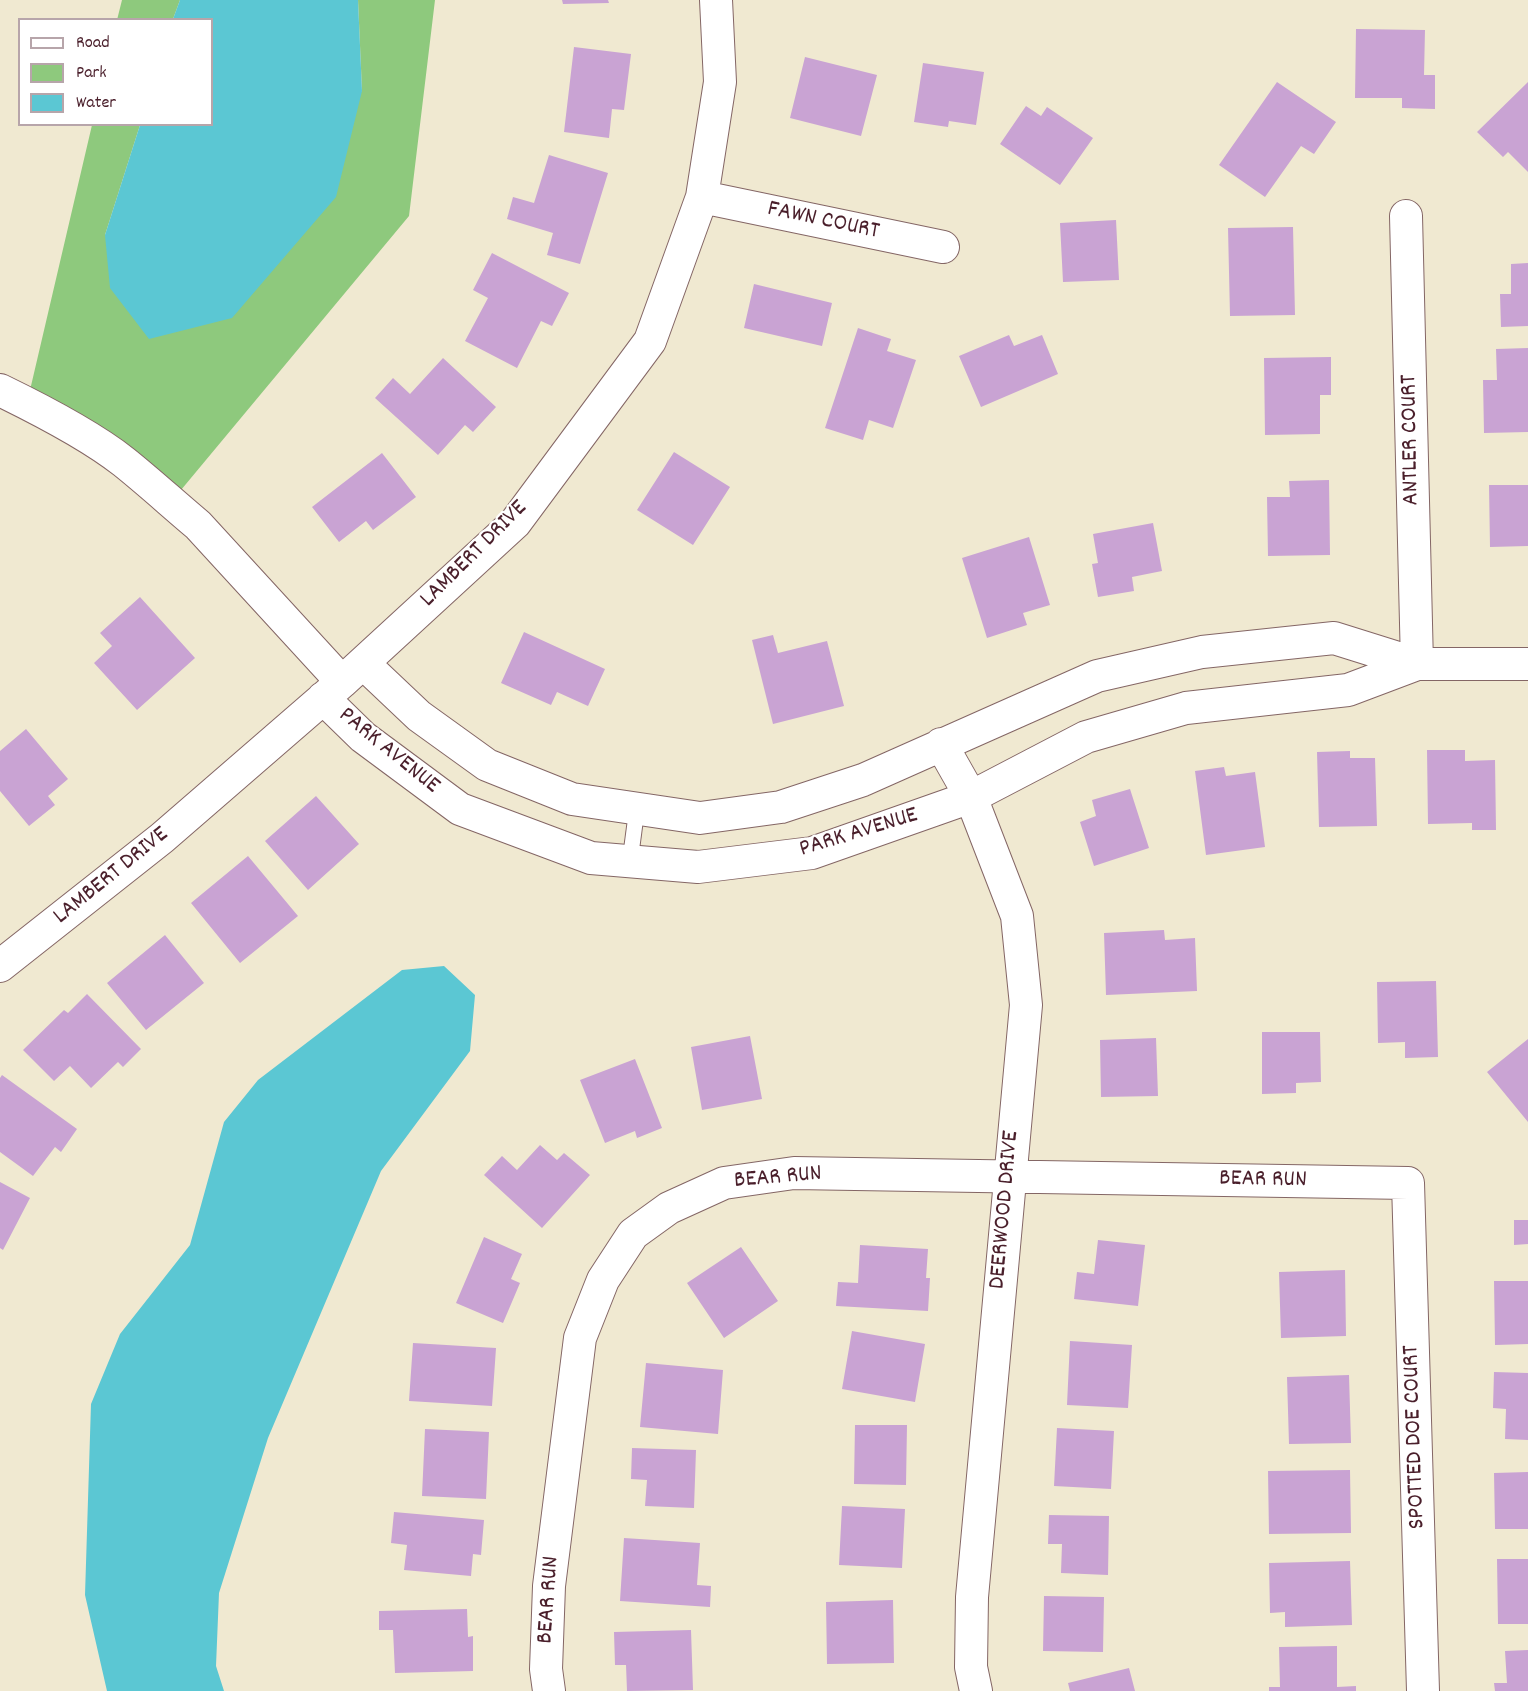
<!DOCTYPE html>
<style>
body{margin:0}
#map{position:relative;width:1528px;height:1691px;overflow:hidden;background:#f0e9d1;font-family:Dekko,sans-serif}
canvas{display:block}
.legend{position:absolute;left:18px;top:18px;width:195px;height:108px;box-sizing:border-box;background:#fff;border:2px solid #b7a5aa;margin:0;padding:8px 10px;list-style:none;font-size:18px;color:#4a1f2b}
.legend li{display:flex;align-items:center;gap:12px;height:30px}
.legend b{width:30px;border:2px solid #b7a5aa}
</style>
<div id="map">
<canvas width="1528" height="1691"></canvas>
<ul class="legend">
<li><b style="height:8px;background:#fff"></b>Road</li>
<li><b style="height:16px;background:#8ec97d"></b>Park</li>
<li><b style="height:16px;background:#5bc7d3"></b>Water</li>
</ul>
</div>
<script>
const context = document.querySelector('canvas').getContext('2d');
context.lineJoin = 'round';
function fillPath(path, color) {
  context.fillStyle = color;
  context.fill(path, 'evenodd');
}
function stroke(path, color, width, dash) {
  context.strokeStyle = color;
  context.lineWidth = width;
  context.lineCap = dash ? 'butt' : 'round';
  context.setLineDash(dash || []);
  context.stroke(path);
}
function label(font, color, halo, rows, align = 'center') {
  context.font = font + ' Dekko,sans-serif';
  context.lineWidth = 4.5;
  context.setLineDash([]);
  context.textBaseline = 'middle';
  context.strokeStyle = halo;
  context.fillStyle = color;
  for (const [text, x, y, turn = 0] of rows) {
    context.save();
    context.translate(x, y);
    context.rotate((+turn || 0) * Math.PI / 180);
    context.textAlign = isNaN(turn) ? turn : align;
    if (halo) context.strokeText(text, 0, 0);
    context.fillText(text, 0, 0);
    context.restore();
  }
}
const green = new Path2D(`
 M122 0H180L173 19 117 20Z
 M358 0H435L409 216 171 502 27 403 92 125H140L105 235 362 91Z`);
const water = new Path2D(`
 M180 0H358L362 91 336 197 232 318 149 339 110 288 105 235 140 125 212 124V20L173 19Z
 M444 966 475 995 470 1051 381 1171 268 1438 219 1593 216 1666 224 1691H107L85 1595 91 1404 120 1334 190 1245 224 1122 258 1080 402 970Z`);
const building = new Path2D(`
 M562 0H608L609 3 563 4Z
 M1356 29 1425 30 1424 75H1435V109L1402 108V98H1355Z
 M574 47 631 54 624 110 612 109 609 138 564 132Z
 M805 57 877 75 861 136 790 118Z
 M923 63 984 72 976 125 949 121 948 127 914 122Z
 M1277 82 1336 122 1314 154 1301 146 1265 197 1219 165Z
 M1528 82V172L1508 152 1503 157 1477 132Z
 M1026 106 1041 116 1047 107 1093 138 1060 185 1000 144Z
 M549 155 608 173 580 264 547 255 553 233 507 219 513 197 534 203Z
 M1116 220 1119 280 1063 282 1060 223Z
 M1293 227 1295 315 1230 316 1228 228Z
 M492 253 569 293 552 326 541 321 517 368 465 341 488 298 473 290Z
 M1528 263V326L1501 327 1500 294H1511V264Z
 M754 284 832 303 822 346 744 328Z
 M858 328 891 339 887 351 916 360 893 428 869 420 863 440 825 428Z
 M1009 335 1014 346 1042 335 1058 374 981 407 959 356Z
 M1528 348V432L1484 433 1483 380H1497L1496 349Z
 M1331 357V395H1320V434L1265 435 1264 358Z
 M443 358 496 407 473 432 465 425 438 455 375 398 393 378 410 394Z
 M674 452 730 487 693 545 637 510Z
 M382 453 416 497 373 530 366 521 339 542 312 507Z
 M1329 480 1330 555 1268 556 1267 497H1290L1289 481Z
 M1489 485H1528V546L1490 547Z
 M1153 523 1162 571 1132 577 1134 591 1098 597 1092 564 1098 563 1093 534Z
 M1029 537 1050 605 1023 613 1027 625 987 638 962 558Z
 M140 597 195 658 137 710 94 663 112 646 100 633Z
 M524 632 605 669 588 706 557 692 551 705 501 683Z
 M773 635 778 653 827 641 844 706 773 724 752 640Z
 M26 729 68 779 48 796 55 805 29 826 0 791V751Z
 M1427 750H1465V761L1495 760 1496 830H1472V823L1428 824Z
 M1350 751V758H1375L1377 826 1319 827 1317 752Z
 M1224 767 1226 776 1255 772 1265 847 1206 855 1195 771Z
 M1130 789 1149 848 1094 866 1080 822 1096 816 1092 800Z
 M316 796 359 844 308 890 265 841Z
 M248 856 298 916 240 963 191 903Z
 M1164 930 1165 940 1195 938 1197 991 1106 995 1104 933Z
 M165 935 204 983 146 1030 107 983Z
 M1436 981 1438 1057 1405 1058V1042L1378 1043 1377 982Z
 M87 994 141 1049 123 1067 118 1062 91 1088 70 1066 54 1081 23 1050 64 1010 68 1013Z
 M1262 1032H1320L1321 1082 1296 1083V1093L1262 1094Z
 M750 1036 762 1099 702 1110 691 1047Z
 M1156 1038 1158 1096 1101 1097 1100 1040Z
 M1528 1039V1122L1487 1072Z
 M635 1059 662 1128 637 1138 635 1131 605 1143 580 1080Z
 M2 1075 77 1129 61 1152 55 1147 33 1176 0 1152V1078Z
 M540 1145 557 1160 564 1153 590 1175 542 1228 484 1175 502 1156 517 1170Z
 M0 1182 30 1198 3 1250 0 1248Z
 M1514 1220H1528V1244L1514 1245Z
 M484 1237 522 1254 511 1279 520 1283 503 1323 456 1303Z
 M1098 1240 1145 1245 1138 1306 1074 1299 1077 1272 1094 1274Z
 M860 1245 928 1249 926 1278H930L928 1311 836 1306 838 1282 858 1283Z
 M741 1247 778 1301 724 1338 687 1283Z
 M1345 1270 1346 1336 1281 1338 1279 1272Z
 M1494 1281H1528V1344L1495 1345Z
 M852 1331 925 1344 915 1402 842 1389Z
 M1070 1341 1132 1345 1128 1408 1067 1405Z
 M413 1343 496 1348 492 1406 409 1401Z
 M646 1363 723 1370 718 1434 640 1427Z
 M1494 1372 1528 1373V1440L1505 1439 1506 1409 1493 1408Z
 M1349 1375 1351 1443 1289 1444 1287 1377Z
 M855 1425H907L906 1485 854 1484Z
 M1057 1428 1114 1431 1111 1489 1054 1486Z
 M425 1429 489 1432 486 1499 422 1496Z
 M632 1448 696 1450 694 1508 645 1506 647 1480 631 1479Z
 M1350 1470 1351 1533 1269 1534 1268 1471Z
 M1528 1472V1529H1495L1494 1473Z
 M842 1506 905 1509 902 1568 839 1565Z
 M394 1512 484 1520 481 1555 473 1554 471 1576 404 1570 407 1545 391 1543Z
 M1049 1515 1109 1516 1108 1575 1061 1573 1062 1544H1048Z
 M624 1538 700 1543 697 1585 711 1586 710 1607 620 1601Z
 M1497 1559H1528V1624H1498Z
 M1350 1561 1352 1625 1285 1627V1612L1270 1613 1269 1563Z
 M1044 1596 1104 1597 1103 1652 1043 1651Z
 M893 1600 894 1663 827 1664 826 1602Z
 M467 1609 468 1637 473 1636V1671L395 1673 393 1630H379V1611Z
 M691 1630 693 1690 627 1691 626 1665H615L614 1632Z
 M1337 1646V1687L1356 1686V1691H1269V1687H1280L1279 1647Z
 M1528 1650V1691H1495L1494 1683H1507L1505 1651Z
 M1129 1668 1135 1691H1070L1068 1683Z`);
const lane = new Path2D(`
 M630 861 637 808`);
const street = new Path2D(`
 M702 197 943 247
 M1406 216 1417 664
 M0 390C37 408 91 436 124 462 149 482 173 504 198 525L342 682
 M363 663 419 716 487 765 572 799 700 818 781 807 863 780 1097 676 1202 652 1334 638 1417 664H1528
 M323 698 363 737 460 809 591 858 698 867 812 853 971 797 1086 737 1186 708 1348 690 1417 664
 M941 744 971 797 1017 916 1026 1005 972 1597 971 1667 976 1691
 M0 966 162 838 342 682 515 523 650 341 702 197 720 82 716 0
 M549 1691 546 1669 549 1586 580 1338 603 1280 633 1234 669 1208 724 1183 794 1173 1408 1183 1423 1691`);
const streetNames = [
 ["FAWN COURT",823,222,12],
 ["ANTLER COURT",1412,440,-91],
 ["LAMBERT DRIVE",475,555,-45],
 ["PARK AVENUE",388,752,39],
 ["PARK AVENUE",859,834,-17],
 ["LAMBERT DRIVE",112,877,-39],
 ["BEAR RUN",778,1179,-5],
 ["BEAR RUN",1263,1181,1],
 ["DEERWOOD DRIVE",1006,1210,-85],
 ["SPOTTED DOE COURT",1416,1437,-92],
 ["BEAR RUN",550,1600,-86]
];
fillPath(green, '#8ec97d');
fillPath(water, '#5bc7d3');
fillPath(building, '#c9a3d3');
stroke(lane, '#846665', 17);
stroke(street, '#846665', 34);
stroke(lane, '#fff', 15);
stroke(street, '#fff', 32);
label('24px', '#4a1f2b', '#fff', streetNames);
</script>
